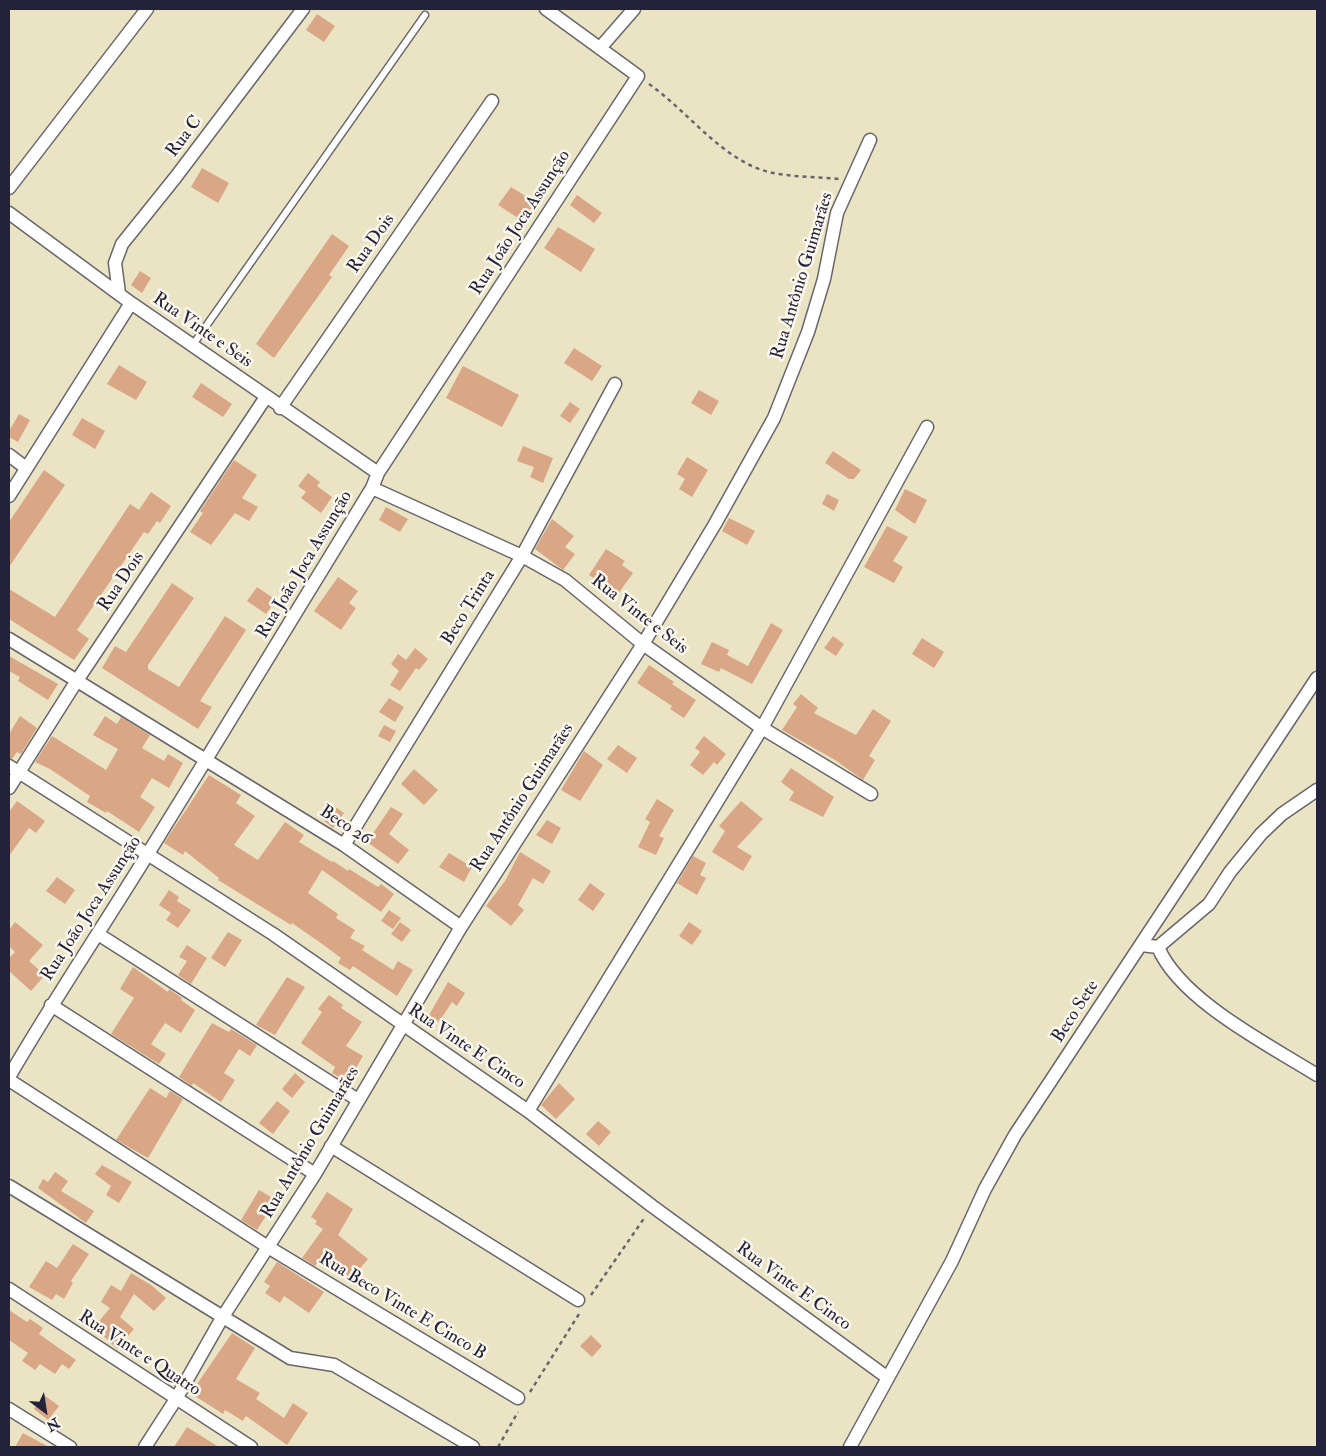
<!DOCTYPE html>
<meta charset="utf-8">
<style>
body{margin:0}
#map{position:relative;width:1326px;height:1456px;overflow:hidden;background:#eae4c5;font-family:"IM FELL Double Pica",serif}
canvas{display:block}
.frame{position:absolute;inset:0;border:10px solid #22223b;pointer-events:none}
.north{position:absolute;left:20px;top:1386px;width:50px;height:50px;-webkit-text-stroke:4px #fbf7ec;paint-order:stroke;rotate:149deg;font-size:14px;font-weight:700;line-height:20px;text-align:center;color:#22223b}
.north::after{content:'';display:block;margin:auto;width:18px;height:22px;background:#22223b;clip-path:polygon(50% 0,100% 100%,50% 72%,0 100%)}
</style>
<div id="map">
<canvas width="1326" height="1456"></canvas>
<div class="frame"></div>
<div class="north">N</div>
</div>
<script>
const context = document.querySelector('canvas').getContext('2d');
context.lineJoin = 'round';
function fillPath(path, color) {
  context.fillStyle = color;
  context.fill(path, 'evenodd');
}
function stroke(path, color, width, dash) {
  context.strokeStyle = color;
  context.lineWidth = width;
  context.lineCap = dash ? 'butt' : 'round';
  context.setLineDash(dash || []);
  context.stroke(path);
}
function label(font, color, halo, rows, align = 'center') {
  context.font = font + ' "IM FELL Double Pica",serif';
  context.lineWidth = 5;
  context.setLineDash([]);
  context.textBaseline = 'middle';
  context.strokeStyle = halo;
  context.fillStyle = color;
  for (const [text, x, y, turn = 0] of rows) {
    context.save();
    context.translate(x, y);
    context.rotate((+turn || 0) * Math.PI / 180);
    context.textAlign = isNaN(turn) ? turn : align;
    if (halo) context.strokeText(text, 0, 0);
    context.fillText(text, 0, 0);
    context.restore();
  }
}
const building = new Path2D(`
 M317 14 335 26 324 42 306 30Z
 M202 168 229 183 218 203 191 187Z
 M511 187 540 205 527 224 498 205Z
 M577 195 602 213 594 223 570 205Z
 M558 227 595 249 581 272 544 248Z
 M332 234 349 246 329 275 332 277 274 358 256 344Z
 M140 271 151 278 142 293 131 285Z
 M574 348 602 366 592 381 564 363Z
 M119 365 147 382 136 400 107 384Z
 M463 366 519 395 502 427 446 398Z
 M201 383 232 404 223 417 192 397Z
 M699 390 719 401 711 415 691 403Z
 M570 402 580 409 570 423 560 416Z
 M19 414 30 420 18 442 9 437V431Z
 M82 418 105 431 95 449 72 435Z
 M523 446 553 458 543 483 530 477 534 467 517 461Z
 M833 451 861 470 854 479H849L825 463Z
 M687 457 708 470 692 497 679 489 685 479 677 474Z
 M234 460 257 475 242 498 258 507 249 521 235 513 211 545 190 532 203 513 200 511Z
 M44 470 65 485 9 567V522Z
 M308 473 320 482 317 486 332 497 321 513 301 498 306 492 298 486Z
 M905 489 927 500 915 524 895 510Z
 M151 492 171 506 160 523 157 521 148 534 144 532 77 630 89 639 74 660 9 619V589L55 617 130 504 139 510Z
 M827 494 839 500 834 511 822 504Z
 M386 507 408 519 400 532 379 520Z
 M729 518 755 531 747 545 722 531Z
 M552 519 574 536 565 547 575 554 563 570 535 549Z
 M887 526 908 537 893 561 903 567 894 583 864 567Z
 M606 549 625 561 622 565 633 573 618 594 589 575Z
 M338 577 358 591 349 603 356 608 341 630 314 611Z
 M172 583 194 598 148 665V669L179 687 225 616 246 630 200 701 212 707 198 729 102 668 115 646 126 652Z
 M257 587 276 600 266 614 247 601Z
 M771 623 783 630 752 684 721 668 719 672 701 664 712 642 729 650 727 655 748 666Z
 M833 636 844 644 836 656 824 648Z
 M922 638 944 652 934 668 912 654Z
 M415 648 428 659 419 670 416 668 400 691 390 685 399 671 391 664 398 654 406 660Z
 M9 656 58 684 48 700 18 681 20 677 9 671Z
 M649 665 674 682 672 684 696 700 684 718 670 709 672 706 637 683Z
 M801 694 818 708 814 713 856 735 873 709 891 721 869 756 875 760 863 780 835 760 782 730 797 707 793 704Z
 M389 698 404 707 395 722 379 712Z
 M20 716 37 728 21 754 17 752 12 759 9 758V734Z
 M105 716 117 724 121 717 150 735 142 748 164 761 168 754 183 763 169 788 152 778 140 797 155 807 139 832 107 811 106 813 87 802 90 796 50 769 35 762 52 736 106 770 118 749 93 735Z
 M384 725 396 731 390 742 378 736Z
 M704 736 726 754 717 765 714 762 703 775 690 765 700 752 695 748Z
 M618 745 637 758 627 773 607 759Z
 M584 751 603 765 580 801 561 790Z
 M791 768 834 797 823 817 789 800 794 792 781 782Z
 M414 769 438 790 424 805 401 784Z
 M209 775 241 795 236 803 255 816 234 845 258 860 285 822 304 835 299 842 332 862 333 861 348 871 349 869 378 887 381 884 394 894 381 912 322 870 308 893 338 914 336 918 355 930 350 938 365 946 362 950 393 970 398 961 413 970 397 996 353 966 350 970 338 963 341 958 325 946 292 923 291 925 218 880 219 878 185 851 183 855 164 843Z
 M657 799 674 810 659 836 664 838 656 855 638 847 650 822 645 819Z
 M17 801 45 821 36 833 29 828 9 856V812Z
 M741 801 763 819 737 847 752 856 743 871 712 852 725 831 719 826Z
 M328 802 344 813 333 828 318 816Z
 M391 807 403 814 389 834 409 850 398 864 367 842Z
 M547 820 561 828 552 844 536 835Z
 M520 852 551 871 543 884 533 878 518 905 524 910 511 926 486 906 505 881Z
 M449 853 472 867 464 882 439 867Z
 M693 856 706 863 700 875 706 878 697 895 677 883Z
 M57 877 75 890 65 904 46 891Z
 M590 883 605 894 593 911 578 900Z
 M169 890 179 897 177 901 191 910 178 928 166 920 171 913 159 905Z
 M389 910 401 918 393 929 381 921Z
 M15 922 43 945 29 961 45 975 31 991 9 971V958L15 952 9 946V930Z
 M400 922 411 930 402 942 391 934Z
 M689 922 702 931 692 945 679 936Z
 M228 932 242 940 225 967 211 958Z
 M187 945 207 958 191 984 178 975 187 961 179 957Z
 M133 967 168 992 169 989 182 998 181 1000 195 1010 181 1033 165 1023 151 1044 166 1054 159 1064 111 1034 134 998 120 989Z
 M287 977 305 987 275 1035 256 1025Z
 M448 982 465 993 457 1006 452 1002 439 1022 429 1015Z
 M329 995 343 1005 341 1008 362 1022 346 1046 363 1056 348 1082 332 1073 335 1067 301 1043 322 1012 318 1009Z
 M212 1023 229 1032 231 1029 257 1045 250 1056 239 1049 224 1073 235 1080 221 1102 193 1083 192 1086 179 1077Z
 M295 1073 305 1082 292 1098 282 1089Z
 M559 1083 575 1099 556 1119 541 1105Z
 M150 1088 166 1098 170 1091 183 1099 148 1158 116 1140Z
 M277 1101 290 1111 273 1134 259 1123Z
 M598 1121 611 1132 599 1146 586 1134Z
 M102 1165 132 1182 119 1203 106 1195 111 1186 95 1174Z
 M55 1172 68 1181 61 1191 94 1211 86 1223 38 1188 43 1179 48 1182Z
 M259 1190 276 1200 257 1230 241 1220Z
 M327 1192 353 1209 338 1235 368 1259 350 1280 322 1257 315 1266 302 1258 323 1229 315 1224 317 1221 311 1217Z
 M73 1244 89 1254 71 1281 73 1283 64 1299 56 1294 52 1300 29 1287 46 1261 57 1268Z
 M277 1262 324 1292 309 1313 284 1296 280 1303 265 1293 270 1286 264 1282Z
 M131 1273 151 1285 166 1298 154 1311 134 1294 120 1317 134 1329 117 1349 94 1327 110 1308 101 1302 111 1285 121 1291Z
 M9 1310 27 1322 30 1319 43 1328 39 1334 76 1360 69 1369 62 1364 55 1374 40 1364 35 1370 22 1361 28 1353 9 1340Z
 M232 1333 255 1348 236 1379 260 1393 256 1399 284 1418 293 1403 308 1413 287 1445 246 1416 243 1421 225 1410 223 1414 195 1396 199 1390 195 1387Z
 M591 1335 602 1346 592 1357 580 1346Z
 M44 1395 59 1406 48 1420 34 1409Z
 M187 1427 219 1447H174Z
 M23 1433 49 1447H15Z`);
const path = new Path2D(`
 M649 84C689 112 724 163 773 173 794 177 817 177 839 179
 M591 1295 645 1217
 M530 1392 579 1314
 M498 1447 518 1412`);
const lane = new Path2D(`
 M192 346 425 15`);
const street = new Path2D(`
 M600 48 634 9
 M9 188 147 9
 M9 213 131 303 378 473
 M119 293 115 263 122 244 175 178 303 9
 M280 408 492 101
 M9 455 26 468
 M372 488 522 556 565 580 643 644 762 728 871 794
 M9 496 131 303
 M9 639 344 845 461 927
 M9 766 273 934 528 1111 652 1206 888 1378
 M9 788 76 682 266 397
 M344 845 522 556 615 384
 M98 934 358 1100
 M1141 945 1158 947 1209 904 1230 872 1261 834 1282 814 1317 790
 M1158 947C1180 1000 1269 1045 1317 1075
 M51 1005 315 1174
 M9 1077C53 1001 103 927 149 852 224 731 298 609 372 488L378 473 638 76 546 9
 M9 1080 268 1247 518 1398
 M528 1111 762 728 927 427
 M331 1146 578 1300
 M9 1186 290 1358 334 1365 473 1447
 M9 1289 251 1447
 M9 1409 70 1447
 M145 1447 176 1399 222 1318 315 1174 461 927 643 644 715 524 774 418 808 332 824 279 837 213 870 140
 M850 1447 952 1261 985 1189 1015 1135 1317 678`);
const streetNames = [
 ["Rua C",185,137,-53],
 ["Rua João Joca Assunção",521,223,-57],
 ["Rua Dois",372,244,-55],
 ["Rua Antônio Guimarães",803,276,-73],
 ["Rua Vinte e Seis",202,331,35],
 ["Rua João Joca Assunção",305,565,-59],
 ["Rua Dois",122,582,-56],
 ["Beco Trinta",469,608,-58],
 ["Rua Vinte e Seis",639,615,38],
 ["Rua Antônio Guimarães",523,798,-57],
 ["Beco 26",345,826,33],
 ["Rua João Joca Assunção",92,909,-57],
 ["Beco Sete",1076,1012,-57],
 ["Rua Vinte E Cinco",466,1047,34],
 ["Rua Antônio Guimarães",311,1143,-59],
 ["Rua Vinte E Cinco",793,1287,36],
 ["Rua Beco Vinte E Cinco B",402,1307,31],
 ["Rua Vinte e Quatro",139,1354,33]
];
fillPath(building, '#d9a785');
stroke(lane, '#68666b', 9);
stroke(street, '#68666b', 15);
stroke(path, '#68666b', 2.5, [4, 4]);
stroke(lane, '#fff', 6);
stroke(street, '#fff', 12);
label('18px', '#22223b', '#fbf7ec', streetNames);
</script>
